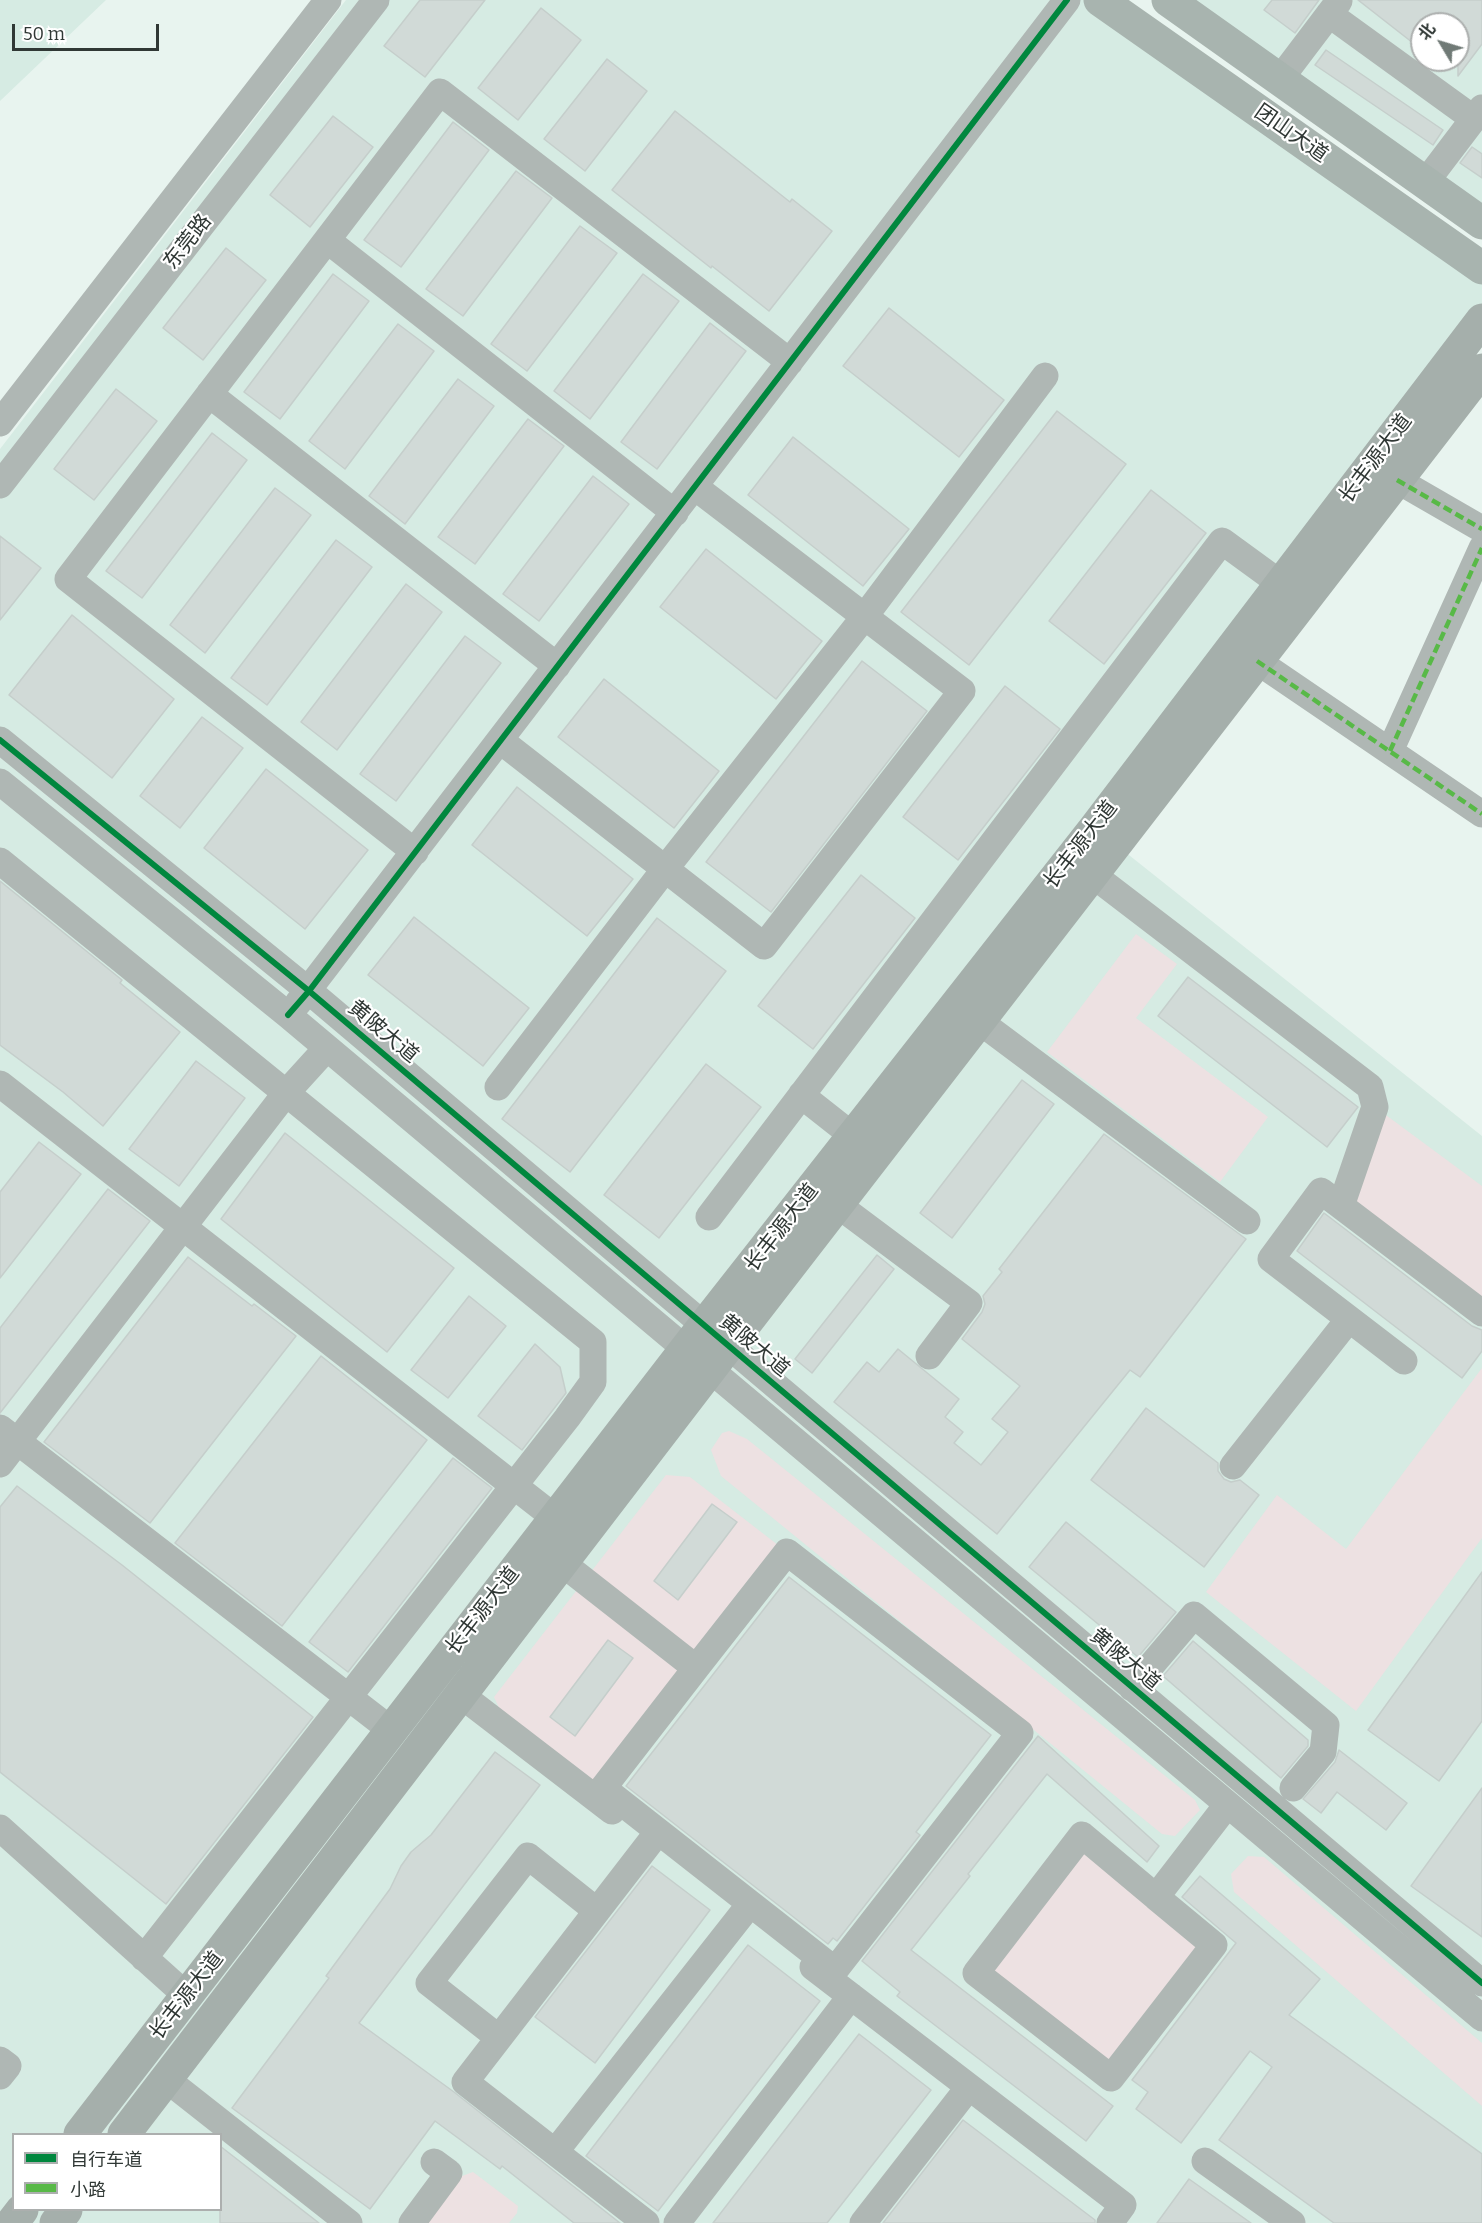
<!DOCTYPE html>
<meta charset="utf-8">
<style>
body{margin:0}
#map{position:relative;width:1482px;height:2223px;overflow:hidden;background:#e8f4ef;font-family:Bitter,"Noto Sans SC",serif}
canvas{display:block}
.legend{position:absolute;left:12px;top:2133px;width:210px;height:78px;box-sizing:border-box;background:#fff;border:2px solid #acafae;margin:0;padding:8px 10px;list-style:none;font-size:18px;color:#303835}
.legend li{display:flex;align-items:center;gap:12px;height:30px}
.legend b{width:30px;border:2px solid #acafae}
.north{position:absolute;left:1410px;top:12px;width:60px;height:60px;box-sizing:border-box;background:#fff;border:2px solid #acafae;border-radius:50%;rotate:308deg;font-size:16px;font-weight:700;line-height:24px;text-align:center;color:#303835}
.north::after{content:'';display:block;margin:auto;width:21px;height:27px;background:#707a76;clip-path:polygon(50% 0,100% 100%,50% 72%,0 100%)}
.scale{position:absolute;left:12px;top:24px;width:147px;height:27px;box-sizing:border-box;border:3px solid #303835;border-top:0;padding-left:8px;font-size:18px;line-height:21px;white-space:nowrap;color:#303835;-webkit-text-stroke:4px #fff;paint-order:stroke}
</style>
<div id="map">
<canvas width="1482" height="2223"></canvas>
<ul class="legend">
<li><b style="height:8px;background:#00873e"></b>自行车道</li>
<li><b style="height:8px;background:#58b947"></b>小路</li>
</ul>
<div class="north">北</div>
<div class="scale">50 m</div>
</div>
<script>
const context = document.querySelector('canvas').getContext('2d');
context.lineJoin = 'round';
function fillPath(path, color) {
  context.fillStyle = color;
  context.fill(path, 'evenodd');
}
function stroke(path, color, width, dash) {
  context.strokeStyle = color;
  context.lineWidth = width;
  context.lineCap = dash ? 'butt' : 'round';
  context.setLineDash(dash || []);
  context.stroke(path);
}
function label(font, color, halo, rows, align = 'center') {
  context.font = font + ' Bitter,"Noto Sans SC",serif';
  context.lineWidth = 4.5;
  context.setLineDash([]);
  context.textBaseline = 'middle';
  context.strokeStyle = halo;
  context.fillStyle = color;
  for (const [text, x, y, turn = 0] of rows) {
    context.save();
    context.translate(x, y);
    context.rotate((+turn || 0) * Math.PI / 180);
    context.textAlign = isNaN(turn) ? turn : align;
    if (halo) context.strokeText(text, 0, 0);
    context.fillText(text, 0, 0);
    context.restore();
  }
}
const built = new Path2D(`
 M0 0H106L0 101Z
 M346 0H1100L1482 268V320L1095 828 1482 1136V2223H0V449ZM14 2134H220V2210H14Z
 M1168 0H1482V223ZM1422 24H1458V60H1422Z`);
const green = new Path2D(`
 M1136 934 1177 964 1136 1018 1268 1117 1220 1182 1047 1052Z
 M1375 1107 1482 1186V1313L1341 1206Z
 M1482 1368V1538L1356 1711 1206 1592 1277 1495 1346 1549Z
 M729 1431 747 1439 1195 1800 1200 1810 1175 1836 1162 1834 721 1476 711 1450 722 1433Z
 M666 1475 690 1477 787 1552 603 1788 501 1712 494 1697Z
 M1082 1835 1214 1945 1111 2078 976 1973Z
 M1248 1856 1264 1857 1482 2043V2106L1234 1892 1231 1874Z
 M473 2172 518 2206 517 2213 509 2223H428L462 2176Z`);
const building = new Path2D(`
 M420 0H485L425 77 384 46Z
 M1272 0H1319L1295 33 1264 10Z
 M1358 0H1482V44L1458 76V24H1422V50Z
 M541 8 581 40 518 120 478 88Z
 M1326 50 1443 130 1433 145 1315 65Z
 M607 59 647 91 585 171 544 139Z
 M675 111 790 202 792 199 832 231 769 311 712 266 711 268 612 190Z
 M333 116 373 147 310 227 270 195Z
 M453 122 489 150 401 267 364 240Z
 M1472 147 1482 154V178L1460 163Z
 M516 171 552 198 463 316 426 289Z
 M580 226 617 253 527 371 491 344Z
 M226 248 266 280 203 360 163 328Z
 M333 274 369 301 280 419 244 392Z
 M643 274 679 301 590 419 554 391Z
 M889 308 1004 400 959 457 843 366Z
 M710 323 746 351 657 469 621 442Z
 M398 324 434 351 345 469 309 441Z
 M458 379 494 406 405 524 369 496Z
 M116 389 157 421 94 500 54 469Z
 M1057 411 1126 464 969 665 901 612Z
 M528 419 564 446 475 564 438 537Z
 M212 433 247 460 142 598 106 571Z
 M793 437 909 529 863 586 748 495Z
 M593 476 629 504 539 621 503 594Z
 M275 488 311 515 205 653 170 625Z
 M1151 490 1206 533 1104 664 1049 621Z
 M0 536 41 568 0 620Z
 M336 540 372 567 267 705 231 678Z
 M706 549 822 641 776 699 660 607Z
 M406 584 442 612 337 750 301 722Z
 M72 615 174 699 112 778 9 695Z
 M465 636 501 663 396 801 360 774Z
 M862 661 927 711 771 912 706 862Z
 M604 679 719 771 674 828 558 737Z
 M1005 686 1060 729 958 860 903 817Z
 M202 717 243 748 180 828 140 796Z
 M266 769 368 850 305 929 204 848Z
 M517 787 633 879 587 936 472 845Z
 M861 875 915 918 813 1049 758 1006Z
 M0 881 122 980 120 983 180 1032 103 1126 63 1092 0 1045Z
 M414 917 529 1008 483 1066 368 975Z
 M657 918 726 971 570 1172 502 1119Z
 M1188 977 1358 1107 1327 1147 1158 1016Z
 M196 1061 245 1098 179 1186 129 1149Z
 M706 1064 761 1107 659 1238 604 1195Z
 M1022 1080 1054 1104 952 1238 920 1213Z
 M285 1133 454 1268 387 1352 221 1219Z
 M1104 1134 1246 1239 1140 1377 1130 1370 997 1534 834 1402 867 1362 879 1372 898 1349 959 1399 945 1417 963 1432 954 1443 981 1465 1008 1432 992 1419 1020 1386 962 1339 982 1312 985 1304 983 1296 1002 1272 999 1269Z
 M39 1142 81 1174 0 1278V1192Z
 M108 1189 150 1221 0 1413V1328Z
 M1324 1213 1472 1326 1482 1330V1351L1462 1378 1297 1251Z
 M877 1255 894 1269 812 1373 795 1359Z
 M188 1257 252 1306 254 1304 296 1336 150 1523 44 1442Z
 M469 1296 506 1326 448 1398 411 1370Z
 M535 1344 560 1367 566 1393 522 1450 478 1416Z
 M321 1356 427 1440 282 1626 175 1543Z
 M1146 1408 1218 1463V1471L1224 1479 1231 1482 1240 1480 1259 1495 1204 1567 1091 1480Z
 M453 1458 492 1488 348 1672 309 1642Z
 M17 1486 122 1565 313 1717 166 1904 0 1772V1507Z
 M712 1504 737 1522 678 1600 654 1581Z
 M1066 1522 1176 1612 1138 1657 1029 1567Z
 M1482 1572V1721L1439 1781 1368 1730Z
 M789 1577 991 1735 916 1832 920 1835 837 1941 833 1938 828 1944 626 1786Z
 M608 1640 633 1658 575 1736 550 1717Z
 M1193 1641 1308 1740V1746L1281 1778 1163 1676Z
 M1038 1736 1159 1846 1147 1862 1047 1774 968 1874 970 1876 911 1950 1113 2106 1086 2141 897 1996 900 1992 862 1961Z
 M1339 1750 1407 1803 1386 1830 1337 1792 1321 1813 1303 1799 1335 1762Z
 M495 1752 540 1785 359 2023 454 2092 620 2223H574L502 2166 500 2169 435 2121 370 2209 232 2108 329 1978 326 1976 390 1889 401 1866 411 1852 431 1835Z
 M1482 1788V1937L1411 1886Z
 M652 1866 710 1910 595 2063 535 2017Z
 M1200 1876 1320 1979 1289 2015 1482 2154V2223H1334L1219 2140 1272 2067 1250 2051 1181 2143 1136 2109 1148 2092 1132 2080 1236 1943 1182 1897Z
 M748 1945 820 2001 658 2211 586 2156Z
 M859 2034 931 2090 827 2223H713Z
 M963 2120 1095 2220V2223H883Z
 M220 2146 319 2223H220Z
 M1189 2179 1251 2223H1157Z`);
const minor = new Path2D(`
 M1329 14 1474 119
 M1280 79 1339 1
 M1425 183 1482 108
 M327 240 675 513
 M209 394 557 666
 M0 423 328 0
 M1397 480 1482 529
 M0 485 376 0
 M1257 661 1482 814
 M0 740 309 991 1482 1983
 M501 741 764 946 962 691 695 487
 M1390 751 1482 548
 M0 782 288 1015 1482 2018
 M415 852 68 579 440 92 790 362
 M0 861 593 1342V1382L567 1418 144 1958
 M1093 875 1370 1087 1375 1107 1341 1206 1321 1191 1271 1259 1404 1361
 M298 1003 1067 0
 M979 1021 1247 1221
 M0 1084 554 1517
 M498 1087 665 869 865 616 1045 376
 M801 1095 853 1136
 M838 1205 969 1303 929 1356
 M1341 1206 1482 1313
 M709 1217 1222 541 1281 584
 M0 1428 391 1730
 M0 1464 286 1093 326 1049
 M1233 1466 1349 1319
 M562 1563 696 1668 787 1552 1020 1733 835 1970 603 1788 696 1668
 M1132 1688 1194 1615 1326 1725 1323 1752 1293 1788
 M461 1695 612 1811
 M0 1828 187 1996
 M1156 1897 1214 1945 1111 2078 976 1973 1082 1835 1156 1897 1227 1805
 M813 1967 1123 2205 1110 2223
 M499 2038 429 1983 528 1856 597 1911
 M0 2060 8 2066 0 2076
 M166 2079 349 2223
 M555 2152 743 1913
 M1205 2161 1292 2223
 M412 2223 449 2173 434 2162
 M646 2223 465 2082 651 1841
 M677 2223 851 1996
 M863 2223 969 2087`);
const major = new Path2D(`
 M80 2134 685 1350 1095 828 1482 320
 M124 2134 728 1346 1482 370
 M12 2223 22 2210
 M56 2223 66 2210`);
const highway = new Path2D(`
 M1100 0 1482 268
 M1168 0 1482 223`);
const quiet = new Path2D(`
 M1397 480 1482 529
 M1257 661 1482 814
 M1390 751 1482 548`);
const cycleway = new Path2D(`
 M0 740 309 991 1482 1983
 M288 1015 309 991 1067 0`);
const streetNames = [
 ["团山大道",1291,134,35],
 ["东莞路",188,242,-52],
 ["长丰源大道",1376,459,-53],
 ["长丰源大道",1081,845,-52],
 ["黄陂大道",383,1032,40],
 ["长丰源大道",782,1228,-52],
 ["黄陂大道",754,1346,40],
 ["长丰源大道",483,1611,-52],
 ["黄陂大道",1125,1660,40],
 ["长丰源大道",187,1996,-52]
];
fillPath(built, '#d6ebe3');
fillPath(green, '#ede1e2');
fillPath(building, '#d1dad7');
stroke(building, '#c5cecb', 1.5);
stroke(minor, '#afb7b4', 27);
stroke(major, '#a5afab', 33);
stroke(highway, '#a8b4af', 33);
stroke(quiet, '#58b947', 4.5, [9, 4.5]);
stroke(cycleway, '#00873e', 6);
label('21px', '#303835', '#fff', streetNames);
</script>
